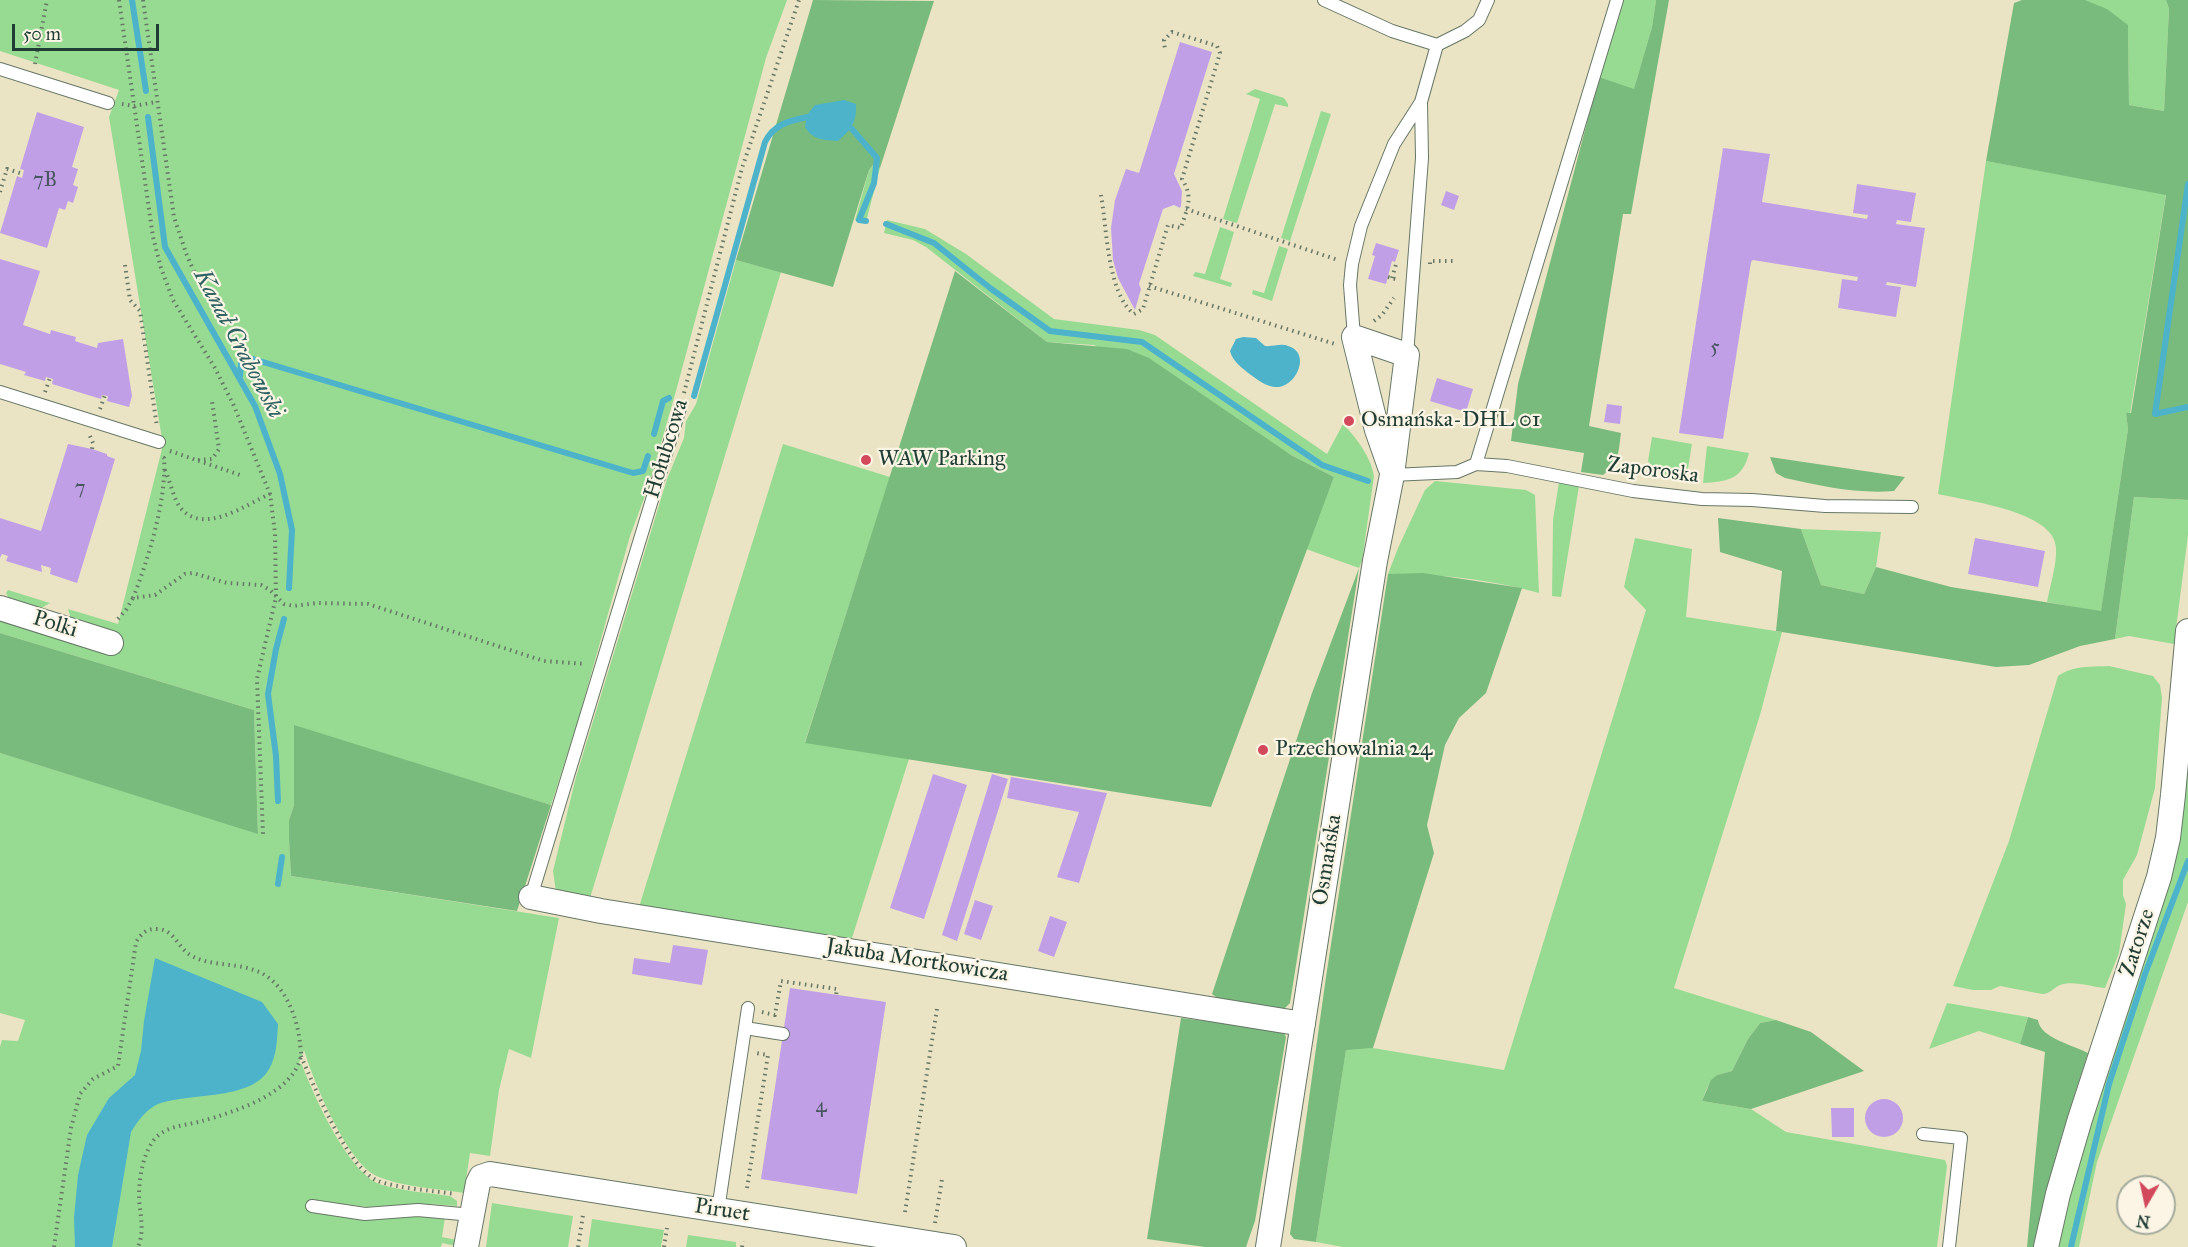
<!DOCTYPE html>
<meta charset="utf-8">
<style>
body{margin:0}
#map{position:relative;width:2188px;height:1247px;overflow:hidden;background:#ebe4c4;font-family:"IM FELL Great Primer",serif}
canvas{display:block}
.north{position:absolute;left:2116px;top:1175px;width:60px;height:60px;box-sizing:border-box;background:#fcf5e5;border:2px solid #a4ab9e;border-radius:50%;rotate:189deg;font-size:16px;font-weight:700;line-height:24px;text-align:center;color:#1f3d34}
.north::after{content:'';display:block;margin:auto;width:21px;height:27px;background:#d1495b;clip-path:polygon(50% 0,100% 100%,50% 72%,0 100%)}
.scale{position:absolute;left:12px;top:24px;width:147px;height:27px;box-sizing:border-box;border:3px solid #1f3d34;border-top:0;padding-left:8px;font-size:18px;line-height:21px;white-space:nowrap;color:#1f3d34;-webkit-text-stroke:4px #fcf5e5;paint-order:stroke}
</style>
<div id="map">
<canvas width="2188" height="1247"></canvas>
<div class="north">N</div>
<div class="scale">50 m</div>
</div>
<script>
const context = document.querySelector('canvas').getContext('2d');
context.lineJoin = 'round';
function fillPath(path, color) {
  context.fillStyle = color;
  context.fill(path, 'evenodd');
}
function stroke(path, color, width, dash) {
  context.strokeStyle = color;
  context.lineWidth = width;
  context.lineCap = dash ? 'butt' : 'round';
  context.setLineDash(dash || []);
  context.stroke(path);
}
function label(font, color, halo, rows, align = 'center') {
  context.font = font + ' "IM FELL Great Primer",serif';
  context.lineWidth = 4.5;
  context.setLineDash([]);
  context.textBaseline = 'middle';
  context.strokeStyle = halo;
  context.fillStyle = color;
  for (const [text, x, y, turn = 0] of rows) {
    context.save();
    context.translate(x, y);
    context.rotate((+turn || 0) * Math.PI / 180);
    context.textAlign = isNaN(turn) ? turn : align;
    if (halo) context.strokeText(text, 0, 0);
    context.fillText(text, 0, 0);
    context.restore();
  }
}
const green = new Path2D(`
 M0 0H787L766 58 676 391 649 485 630 536 577 724 551 805 294 726V805L289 820V840L291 876 559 918 531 1058 509 1049 499 1090 490 1156 470 1153 464 1193C440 1189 393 1186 373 1174 346 1158 313 1081 304 1050L299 1063 302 1065C314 1096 349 1175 382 1185 404 1191 428 1193 450 1196L457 1201V1206L429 1204 368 1207 310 1200 308 1211 368 1220 413 1216 445 1217 442 1237 457 1240 456 1246 442 1243 441 1247H0V1047L2 1040 18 1041 25 1020 0 1013V753L258 833 254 710 0 633V618L71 619 68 609 118 624 163 445 109 117 119 90 0 51Z
 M1622 0H1656L1652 27 1634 90 1599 77Z
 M2085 0H2166L2169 9 2164 111 2129 105 2128 26Z
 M1255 89 1284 98 1288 104V107L1275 104 1237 223 1223 219 1260 99 1246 94Z
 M1321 111 1331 114 1290 241 1281 238Z
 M1986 161 2166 194 2130 414 2126 413 2128 429 2101 612 2047 602C2050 586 2057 564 2056 548 2055 511 1967 501 1938 494Z
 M873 165 880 168 866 222 855 220 869 170Z
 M887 220 925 229 966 254 1054 319 1139 330 1155 335 1327 454 1343 424C1356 437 1371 457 1374 476L1362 561 1359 568 1306 549 1334 477 1291 455 1094 345 1047 342 926 247 913 240 884 233Z
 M1220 227 1234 232 1220 279 1232 283 1231 287 1193 276 1195 272 1205 274Z
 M1279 246 1288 249 1272 301 1252 294 1253 290 1264 293Z
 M736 260 781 272 590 898 556 892 553 871 576 777 667 479 684 438 686 421 696 404Z
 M1652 437 1692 444 1686 481C1666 478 1660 477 1648 461Z
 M783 444 890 477 805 742 909 759 851 941 639 907Z
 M1707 446 1749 453C1743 479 1727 482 1703 483Z
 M1435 481 1526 490 1535 495 1539 593C1494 580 1436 573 1388 574L1398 548 1425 490Z
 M1559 482 1579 486 1561 597 1552 596 1553 520Z
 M2134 497 2188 500V535L2174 644 2129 636 2115 639Z
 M1801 529 1881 532 1876 567 1864 594 1821 585Z
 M1635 538 1692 549 1686 617 1782 632 1760 715 1674 988 1776 1020 1760 1023 1748 1039 1732 1071 1717 1075 1707 1088 1702 1101 1751 1109 1786 1132 1945 1160 1947 1166 1937 1247H1343L1316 1242 1346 1049 1373 1048 1504 1070 1646 610 1624 587Z
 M8 590 50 603 38 610 9 599 6 593Z
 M2109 666 2153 676 2160 685 2162 698 2155 788 2137 855 2123 880V895L2126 904 2119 953 2105 988C2092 987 2073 980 2060 985 2053 988 2050 994 2042 994L2000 986 1991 990H1973L1953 986 2009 841 2058 676C2074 665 2090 667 2109 666Z
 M2188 757V902L2097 1162 2079 1247H2059L2060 1229Z
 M1947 1003 2028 1017 2020 1044 1979 1031 1929 1049Z
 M492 1203 573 1216 568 1247H486Z
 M592 1219 664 1230 661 1247H588Z
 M688 1235 736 1242V1247H686Z`);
const forest = new Path2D(`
 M813 0 934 1 880 168 873 165 869 170 833 287 736 260Z
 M1656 0H1669L1631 214H1623L1589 426 1621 433C1618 453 1620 462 1603 475L1581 472 1584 453 1511 441 1518 384 1599 77 1634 89 1652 27Z
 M2022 0H2085L2107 9 2128 25 2129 105 2164 111 2169 9 2166 0H2188V500L2134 497 2115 639 2080 646 2029 665 1996 667 1776 631 1782 571 1720 552 1718 518 1801 529 1821 585 1864 594 1876 567 1951 587 2101 611 2128 429 2126 413H2131L2166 195 1986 161 2014 3Z
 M955 271 1047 342 1127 349 1149 358 1291 455 1334 477 1211 807 805 743Z
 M1770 457 1905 477 1894 491C1857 494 1821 486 1785 478L1776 473Z
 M1359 568 1290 1003 1284 1009 1220 1000 1212 994 1312 693Z
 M1423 573 1522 588 1486 693 1459 718 1445 745 1427 825 1434 853 1373 1048 1346 1050 1316 1242 1294 1239 1290 1234 1326 977 1388 574Z
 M0 633 254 710 258 834 0 753Z
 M294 725 551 805 517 911 291 876 289 840V820L294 805Z
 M2028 1017 2038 1020C2040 1038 2073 1045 2088 1053 2068 1116 2045 1181 2037 1247H2027L2045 1052 2020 1044Z
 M1181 1018 1283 1031 1286 1037 1255 1221 1246 1247H1205L1147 1239Z
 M1776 1020 1811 1032 1864 1071 1751 1109 1702 1101 1711 1080 1717 1075 1732 1071 1748 1039 1760 1023Z`);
const water = new Path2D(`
 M844 100 856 104C857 122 851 130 838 141 823 140 813 140 805 127L807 115 815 105Z
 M1243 337 1256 338 1265 346C1273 347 1280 343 1288 346 1312 353 1296 388 1276 387 1267 387 1258 380 1251 375 1242 368 1233 362 1230 351L1236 339Z
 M155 958 262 1002 278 1024C277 1039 277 1056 269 1069 251 1102 185 1092 156 1105 145 1111 137 1122 131 1132L112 1247H75L74 1218 78 1175 87 1135 109 1098 135 1075 141 1051 144 1021Z`);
const stream = new Path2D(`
 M132 0 146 91
 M148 117 165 247 255 406 280 474 292 530 289 588
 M852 129 877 158 874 183 859 220 866 221
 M2188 184 2155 414 2188 407
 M886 224 934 243 990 288 1050 331 1142 342 1322 465 1368 481
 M240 376 241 362 247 358 253 359 633 473 643 471 648 456
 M694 396 765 142C774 124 789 121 807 117
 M654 434 663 401 669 398
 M278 801 276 756 268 694 276 649 284 619
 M278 884 282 857
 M2071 1247 2109 1084 2145 974 2188 861`);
const building = new Path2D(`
 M1180 42 1212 52 1174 174 1182 191 1181 206 1180 208 1174 205 1163 209 1139 284 1141 289 1135 310 1118 278 1113 260 1111 228 1115 200 1126 169 1139 173Z
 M37 112 84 127 72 167 78 169 73 185 78 187 73 203 68 201 65 210 59 208 47 248 0 233 17 176 22 178 24 170 20 169Z
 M1723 148 1770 154 1762 202 1867 219 1868 215 1853 213 1857 184 1916 193 1911 222 1897 220 1896 224 1925 228 1916 287 1887 282 1886 285 1901 287 1896 317 1838 308 1842 279 1857 281 1858 277 1753 260 1751 262 1723 439 1679 433Z
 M1446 191 1459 196 1454 210 1441 205Z
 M1376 243 1399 250 1395 262 1392 261 1386 284 1368 279 1375 256 1372 255Z
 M0 259 40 271 23 325 50 334 51 330 76 337 75 341 97 348 98 343 123 339 132 396 129 407 107 401 108 396 102 395 101 399 52 384 53 379 46 377 45 381 24 375 26 372 0 364Z
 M1437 378 1473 389 1466 412 1430 401Z
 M1607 404 1622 406 1620 424 1604 422Z
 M68 444 92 449 107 454V456L115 459 77 583 50 574 51 568 41 565 42 572 6 561 8 556 2 554 0 558V518L41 531Z
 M1975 538 2045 551 2038 587 1968 574Z
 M933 774 967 785 924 919 890 908Z
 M992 774 1008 779 957 941 942 935Z
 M1011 777 1107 793 1079 883 1057 877 1079 812 1007 798Z
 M975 900 993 906 981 940 964 934Z
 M1050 916 1067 922 1054 957 1038 951Z
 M673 945 708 950 702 985 632 974 634 958 670 963Z
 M790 988 886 1002 857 1194 761 1179Z
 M1865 1118a19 19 0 1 1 38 0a19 19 0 1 1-38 0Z
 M1831 1108H1854V1137H1832Z`);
const path = new Path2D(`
 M119 0 153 237 161 268 173 300 215 368 234 406 270 494 275 533 276 597 257 679 263 834
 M143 0 174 217 186 253 201 288
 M35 64 47 0
 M122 104 134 106 156 102
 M0 192 7 169 23 174
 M1101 195C1107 228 1107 293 1134 314L1143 309 1168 225 1181 228C1187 208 1194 198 1182 179L1220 53 1217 46 1172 32 1164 40 1165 51
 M1186 209 1338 260
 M1430 264V261H1456
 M125 265 130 300 140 311 157 427
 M1388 277 1399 280
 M1392 278 1397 261
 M1149 286 1335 344
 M1374 321 1382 315 1394 298
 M45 392 50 378
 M684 393 742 168 799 0
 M100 409 105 395
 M90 436 93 443 92 449
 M170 451 240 475
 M198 460 212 459 219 449 212 401
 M165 470C170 481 173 496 179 506 202 537 245 505 270 494
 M133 598C148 560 167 499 164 458L162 457
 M118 619 126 610 133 598 155 595 185 574 193 573 227 583 261 585 270 590 284 604 294 606 317 603 368 604 544 661 586 664
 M762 1012 775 1015 781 981 837 989 836 995
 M301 1056C314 1086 348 1169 378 1181 397 1188 434 1191 455 1194
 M747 1188 768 1055 756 1053
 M905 1212 937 1009
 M935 1223 942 1179
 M54 1247 71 1128 80 1094 93 1079 118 1066 136 942C142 933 147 928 158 929 175 930 178 949 192 956 211 966 234 963 254 970 283 979 297 1015 300 1043 300 1047 302 1053 301 1056 293 1094 234 1112 202 1121 185 1126 165 1125 153 1141 142 1157 139 1179 139 1198 140 1215 145 1230 138 1247
 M578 1247 583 1215
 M664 1247 667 1228
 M742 1247 743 1241`);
const lane = new Path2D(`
 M1324 0 1392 31 1437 45
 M0 69 108 103
 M1354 337 1350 285 1352 264 1361 226 1394 144 1421 102
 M1407 355 1422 158 1421 102 1437 45 1465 31 1479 20 1488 0
 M0 392 159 442
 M1476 464 1617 0
 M1392 475 1457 472 1476 464 1507 466 1633 491 1702 499 1752 500 1825 506 1912 507
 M531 897 680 408
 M745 1028 783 1034
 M1923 1134 1961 1138 1949 1247
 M312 1206 365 1214 418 1210 472 1215
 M718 1210 748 1008`);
const street = new Path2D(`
 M1354 337 1377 430 1390 467
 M0 608 111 643
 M531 897 601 911 1303 1024
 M466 1247 478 1183 481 1177 490 1174 954 1247
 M1268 1247 1375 561 1392 475 1407 355 1354 337
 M2046 1247 2058 1194 2080 1119 2159 877 2168 838 2173 795 2188 631`);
const markers = [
 [1349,421,6,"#d1495b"],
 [866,460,6,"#d1495b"],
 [1263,750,6,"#d1495b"]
];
const numberNames = [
 ["7B",45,181],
 ["5",1715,348],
 ["7",80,489],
 ["4",821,1107]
];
const poiNames = [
 ["Osmańska-DHL 01",1361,421],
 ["WAW Parking",878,460],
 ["Przechowalnia 24",1275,750]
];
const streetNames = [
 ["Hołubcowa",667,449,-73],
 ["Zaporoska",1653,471,7],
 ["Polki",55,625,17],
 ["Osmańska",1328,860,-81],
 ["Zatorze",2138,943,-72],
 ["Jakuba Mortkowicza",917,961,9],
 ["Piruet",722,1211,9]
];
const waterNames = [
 ["Kanał Grabowski",238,344,62]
];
fillPath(green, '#97db93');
fillPath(forest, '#79bb7d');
fillPath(water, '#4cb3ca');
stroke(stream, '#4cb3ca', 6);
fillPath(building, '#c19fe6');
stroke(lane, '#676', 14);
stroke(street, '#676', 26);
stroke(path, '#676', 4, [1.5, 4.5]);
stroke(lane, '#fff', 12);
stroke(street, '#fff', 24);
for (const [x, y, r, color] of markers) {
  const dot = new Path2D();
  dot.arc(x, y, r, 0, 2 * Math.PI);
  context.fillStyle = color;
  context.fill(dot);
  stroke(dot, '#fcf5e5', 2);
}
label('20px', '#485660', null, numberNames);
label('22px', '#1f3d34', '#fcf5e5', poiNames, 'left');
label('22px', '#1f3d34', '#fcf5e5', streetNames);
label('italic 24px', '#2c6061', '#fcf5e5', waterNames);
</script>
